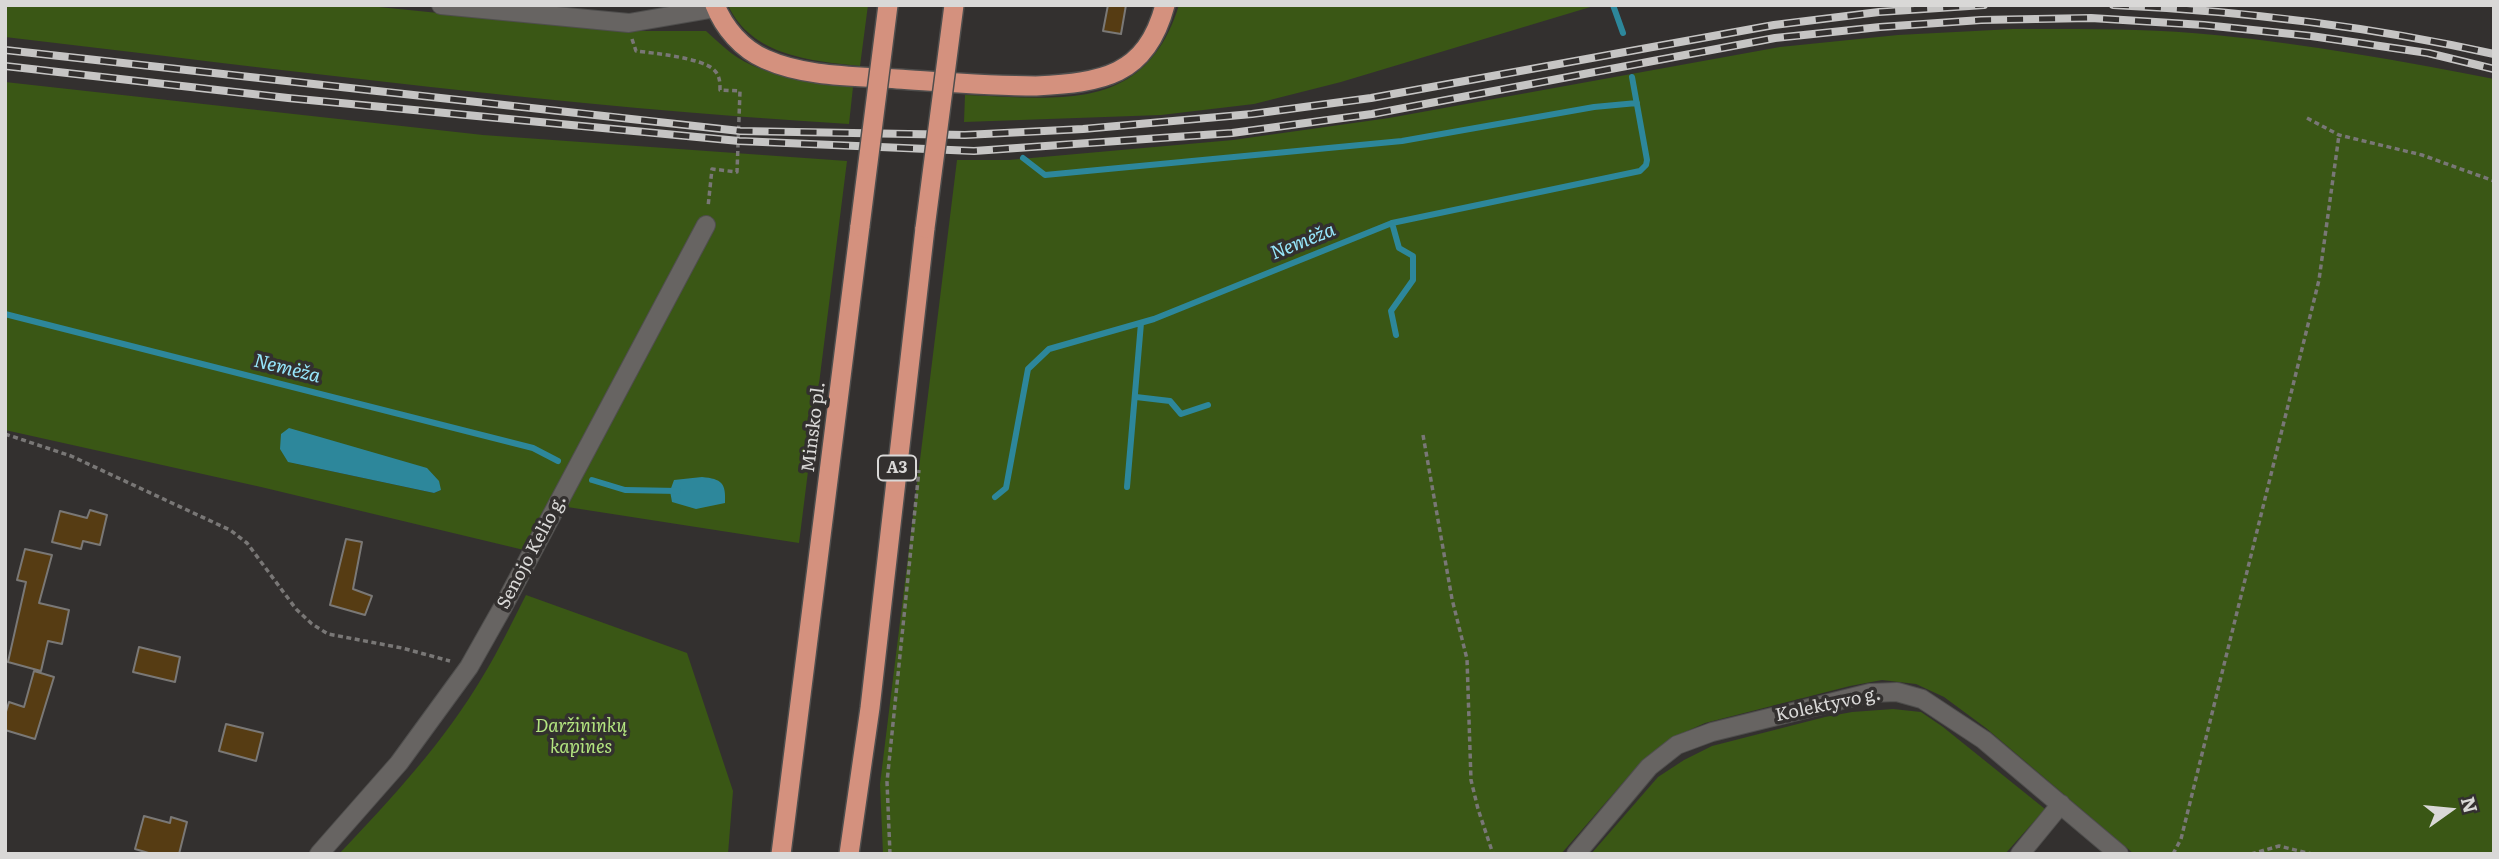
<!DOCTYPE html>
<meta charset="utf-8">
<style>
body{margin:0}
#map{position:relative;width:2499px;height:859px;overflow:hidden;background:#33302f;font-family:Literata,serif}
canvas{display:block}
.frame{position:absolute;inset:0;border:7px solid #d9d8d7;pointer-events:none}
.north{position:absolute;left:2415px;top:775px;width:70px;height:70px;-webkit-text-stroke:5px #33302f;paint-order:stroke;rotate:75deg;font-size:19px;font-weight:700;line-height:28px;text-align:center;color:#d9d8d7}
.north::after{content:'';display:block;margin:auto;width:24px;height:32px;background:#d9d8d7;clip-path:polygon(50% 0,100% 100%,50% 72%,0 100%)}
</style>
<div id="map">
<canvas width="2499" height="859"></canvas>
<div class="frame"></div>
<div class="north">N</div>
</div>
<script>
const context = document.querySelector('canvas').getContext('2d');
context.lineJoin = 'round';
function fillPath(path, color) {
  context.fillStyle = color;
  context.fill(path, 'evenodd');
}
function stroke(path, color, width, dash) {
  context.strokeStyle = color;
  context.lineWidth = width;
  context.lineCap = dash ? 'butt' : 'round';
  context.setLineDash(dash || []);
  context.stroke(path);
}
function label(font, color, halo, rows, align = 'center') {
  context.font = font + ' Literata,serif';
  context.lineWidth = 7;
  context.setLineDash([]);
  context.textBaseline = 'middle';
  context.strokeStyle = halo;
  context.fillStyle = color;
  for (const [text, x, y, turn = 0] of rows) {
    context.save();
    context.translate(x, y);
    context.rotate((+turn || 0) * Math.PI / 180);
    context.textAlign = isNaN(turn) ? turn : align;
    if (halo) context.strokeText(text, 0, 0);
    context.fillText(text, 0, 0);
    context.restore();
  }
}
const green = new Path2D(`
 M5 5H359L617 31H706C714 38 722 46 731 53 765 78 812 81 853 87L849 124C566 107 286 70 5 37Z
 M728 5H868L860 66C812 61 751 56 728 5Z
 M1179 5H1597L1341 82 1254 104 1161 115 964 122 965 95C1058 98 1145 115 1179 5Z
 M2013 29C2080 29 2148 28 2215 35 2309 44 2401 61 2494 79V854H2134L1986 728 1944 697 1916 684 1882 680 1850 686 1705 723 1674 737 1633 771 1561 854H883L880 784 957 160H1009L1233 140 1389 118 1780 47 1898 35Z
 M5 82 483 135 847 161 799 543 548 504 524 550 261 487 5 430ZM288 462 441 490 434 493Z
 M526 595 687 653 733 791 728 854H339C391 799 445 741 483 676 499 650 512 622 526 595Z
 M1893 709 1921 712 1943 727 2045 809 2005 854H1591L1658 777 1684 760 1712 746 1825 717 1852 712Z`);
const water = new Path2D(`
 M289 428 427 468 439 481 441 490 434 493 288 462 280 449 281 434Z
 M702 477C722 479 726 483 725 503L696 509 672 502 670 491 674 480Z`);
const stream = new Path2D(`
 M1613 5 1623 33
 M1023 158 1045 175 1402 141 1594 107 1637 103
 M1392 223 1399 248 1413 256V280L1391 311 1396 335
 M5 314 533 448 558 461
 M1136 397 1170 401 1181 414 1208 405
 M592 480 625 490 678 491
 M1127 487 1141 323
 M995 497 1006 488 1028 369 1049 349 1154 319 1392 223 1640 171 1646 165 1647 160 1632 77`);
const building = new Path2D(`
 M1108 5H1126L1121 34 1103 31Z
 M90 510 107 515 100 545 83 541 81 549 52 542 60 511 87 518Z
 M346 539 362 542 353 589 372 596 365 615 330 605Z
 M25 549 52 555 39 603 69 610 62 644 48 641 41 671 8 662 26 582 17 580Z
 M139 647 180 657 175 682 133 672Z
 M34 671 54 677 35 739 5 730V715L9 702 24 707Z
 M226 724 263 733 256 761 219 751Z
 M144 816 170 823 171 817 187 822 179 854H152L135 849Z`);
const path = new Path2D(`
 M632 39 636 51C653 53 701 58 713 69 720 75 720 82 720 90L740 91 737 172 712 169 708 207
 M2307 118 2339 135 2422 155 2494 181
 M5 434 71 456 230 530 247 543 296 609 312 624 328 634 402 648 450 661
 M1423 435 1452 599 1467 659 1471 780 1478 809 1493 854
 M890 854 887 782 919 470
 M2173 854 2181 839 2319 280 2339 135
 M2251 854 2279 846 2312 854`);
const minor = new Path2D(`
 M441 5 629 23 716 8
 M319 854 399 763 469 667 504 605 706 225
 M1576 854 1649 767 1677 745 1712 732 1870 693 1897 692 1922 699 1984 740 2119 854
 M2020 854 2061 804`);
const trunk = new Path2D(`
 M715 5C724 28 742 49 765 59 805 77 854 76 897 79 943 82 990 86 1036 86 1102 82 1146 77 1165 5
 M781 854 860 226
 M849 854 870 708 925 228`);
const rail = new Path2D(`
 M2113 5C2242 11 2368 26 2494 54
 M5 50 740 131 965 135 1083 129 1252 114 1371 98 1774 25 1879 12 1984 5
 M5 66 288 98 739 141 974 151 1232 133 1372 114 1775 38 1880 27 1981 20 2091 18 2204 25 2311 36 2428 53 2494 69`);
const trunkBridge = new Path2D(`
 M860 226 888 5
 M925 228 954 5`);
const shields = [
 [897,468,38]
];
const shieldNames = [
 ["A3",897,468]
];
const streetNames = [
 ["Minsko pl.",814,427,-83],
 ["Senojo Kelio g.",532,552,-62],
 ["Kolektyvo g.",1828,705,-12]
];
const parkNames = [
 ["Daržininkų",581,727],
 ["kapinės",581,748]
];
const waterNames = [
 ["Nemėža",1303,242,-22],
 ["Nemėža",287,369,14]
];
fillPath(green, '#3a5715');
fillPath(water, '#2d879b');
stroke(stream, '#2d879b', 6);
fillPath(building, '#563c13');
stroke(building, '#7a7876', 2);
stroke(minor, '#4f4e4d', 20);
stroke(trunk, '#4f4e4d', 22);
stroke(path, '#797776', 3.5, [5, 3.5]);
stroke(minor, '#676462', 18);
stroke(trunk, '#d4917e', 19);
stroke(rail, '#c6c5c4', 8);
stroke(rail, '#33302f', 5, [16]);
stroke(trunkBridge, '#4f4e4d', 22, []);
stroke(trunkBridge, '#d4917e', 19);
for (const [x, y, w] of shields) {
  const box = new Path2D();
  box.roundRect(x - w / 2, y - 12.5, w, 25, 5);
  context.fillStyle = '#33302f';
  context.fill(box);
  stroke(box, '#d9d8d7', 2);
}
label('bold 16px', '#d9d8d7', null, shieldNames);
label('18px', '#d9d8d7', '#33302f', streetNames);
label('italic 18px', '#b3e580', '#33302f', parkNames);
label('italic 19px', '#97e7fc', '#33302f', waterNames);
</script>
